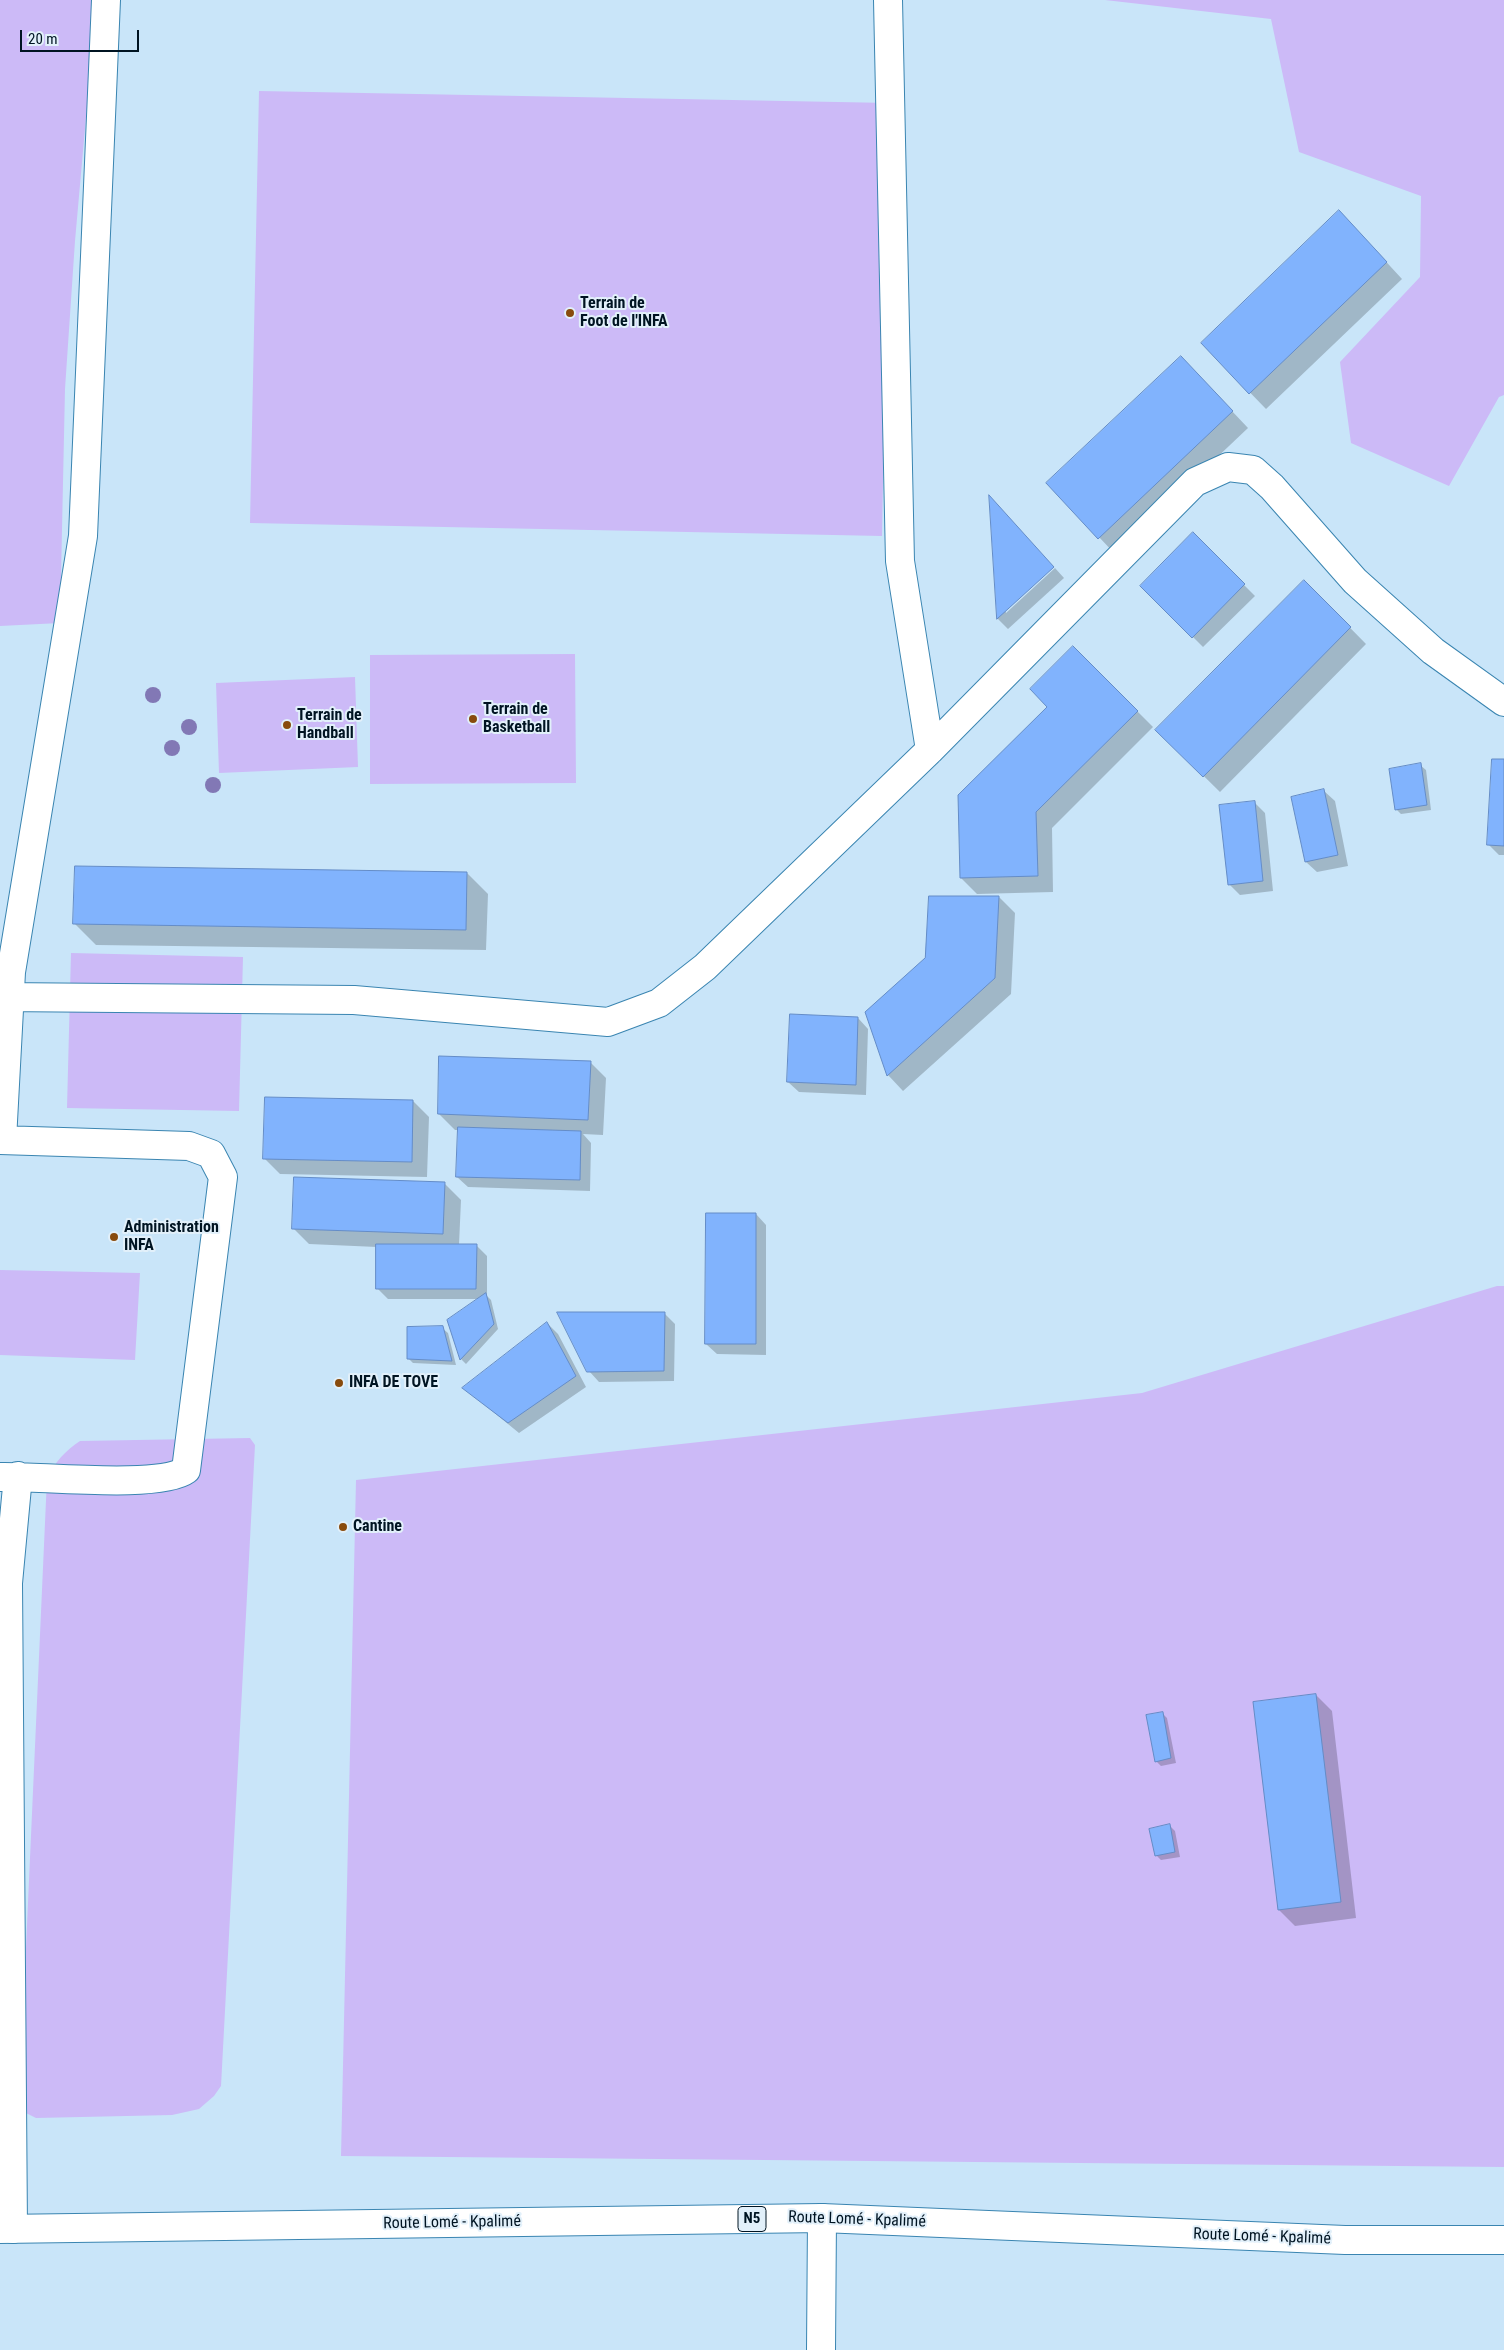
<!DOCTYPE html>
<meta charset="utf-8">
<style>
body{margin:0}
#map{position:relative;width:1504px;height:2350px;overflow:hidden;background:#c9e5f9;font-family:"Roboto Condensed",sans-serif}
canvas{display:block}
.scale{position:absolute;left:20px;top:30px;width:119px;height:22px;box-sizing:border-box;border:2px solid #001422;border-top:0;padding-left:6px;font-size:15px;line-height:18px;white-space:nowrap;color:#001422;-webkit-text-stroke:4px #e2f0fa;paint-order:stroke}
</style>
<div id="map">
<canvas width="1504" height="2350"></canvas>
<div class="scale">20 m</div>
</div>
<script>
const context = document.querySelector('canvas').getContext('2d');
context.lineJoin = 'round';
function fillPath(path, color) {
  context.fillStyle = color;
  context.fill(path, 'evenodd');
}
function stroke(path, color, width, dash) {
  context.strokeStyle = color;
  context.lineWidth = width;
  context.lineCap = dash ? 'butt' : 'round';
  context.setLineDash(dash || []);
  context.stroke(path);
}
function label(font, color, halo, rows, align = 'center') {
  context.font = font + ' "Roboto Condensed",sans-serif';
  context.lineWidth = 4;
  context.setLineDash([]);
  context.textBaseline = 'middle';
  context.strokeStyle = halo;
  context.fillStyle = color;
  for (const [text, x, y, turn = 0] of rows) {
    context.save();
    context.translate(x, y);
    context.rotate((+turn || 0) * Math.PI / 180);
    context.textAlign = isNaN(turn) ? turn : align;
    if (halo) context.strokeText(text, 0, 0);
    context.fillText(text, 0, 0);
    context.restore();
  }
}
const green = new Path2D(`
 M0 0H91V61L75 241 65 389 60 623 0 626Z
 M1105 0H1504V395L1499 397 1449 486 1351 443 1340 362 1420 277 1421 196 1299 152 1271 19Z
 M259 91 890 103 882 536 250 523Z
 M575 654 576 783 370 784V655Z
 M355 677 358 767 219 773 216 683Z
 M71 953 243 957 239 1111 67 1108Z
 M0 1270 140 1273 135 1360 0 1355Z
 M1497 1286H1504V2167L341 2156 356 1480 1142 1393Z
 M250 1438 255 1445 221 2086 214 2096 199 2109 172 2115 36 2118 26 2113 19 2104 47 1478C55 1462 65 1451 80 1441Z`);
const shadow = new Path2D(`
 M1355 228 1402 279 1266 409 1202 343Z
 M1197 374 1248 428 1115 554 1048 483Z
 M991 498 1006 613 1055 568 1064 578 1008 629 998 619Z
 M1193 534 1255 596 1203 647 1142 586Z
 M1304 581 1366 644 1220 792 1157 730Z
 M1073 647 1153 727 1052 828 1053 892 977 894 961 878 1049 707Z
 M1504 760V855H1499L1488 844Z
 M1420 765 1426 770 1431 810 1401 814 1396 809Z
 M1324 791 1335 801 1348 866 1317 872 1306 862 1293 798Z
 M1254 802 1265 813 1273 891 1240 895 1229 884Z
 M467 873 488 894 486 950 96 945 75 924Z
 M999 897 1015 913 1011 994 903 1091 888 1075Z
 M858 1018 868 1029 866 1095 799 1092 788 1082Z
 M590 1062 606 1078 603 1135 583 1134 591 1143 590 1191 468 1187 457 1177 459 1130H455L439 1114Z
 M413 1101 429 1117 427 1177 280 1174 264 1158Z
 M445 1184 461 1200 459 1245H476L487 1256V1296L491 1300 498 1329 466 1364 461 1359 449 1321 480 1299H388L377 1288V1247L309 1244 293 1228Z
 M756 1214 766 1225V1355L717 1354 706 1344Z
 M664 1313 675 1324 674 1381 599 1382 589 1371Z
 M547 1323 558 1334 586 1387 519 1433 464 1388Z
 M442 1328 448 1333 456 1365 413 1363 408 1358Z
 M1316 1695 1332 1711 1356 1918 1295 1926 1279 1910Z
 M1162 1713 1167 1718 1176 1763 1161 1766 1156 1761Z
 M1170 1826 1175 1831 1180 1857 1161 1860 1156 1855Z`);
const building = new Path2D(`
 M1339 210 1387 262 1249 394 1201 343Z
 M1181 356 1233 411 1098 539 1046 483Z
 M989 495 1054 567 997 619Z
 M1193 532 1245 584 1192 638 1140 586Z
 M1304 580 1351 627 1203 777 1155 730Z
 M1073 646 1138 711 1036 812 1038 876 960 878 958 795 1047 707 1030 689Z
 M1492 759H1504V846L1487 845Z
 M1421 763 1427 805 1395 810 1389 769Z
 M1324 789 1338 855 1305 862 1291 797Z
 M1255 801 1263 881 1228 885 1219 805Z
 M75 866 467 872 466 930 73 924Z
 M929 896H999L995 978 887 1076 865 1012 925 958Z
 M790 1014 858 1017 856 1085 787 1082Z
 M439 1056 591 1061 588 1120 438 1114Z
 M265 1097 413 1100 412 1162 263 1159Z
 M458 1127 581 1131 580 1180 456 1177Z
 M294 1177 445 1182 443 1234 292 1229Z
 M706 1213H756V1344H705Z
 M376 1244H477L476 1289H376Z
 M486 1293 494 1324 460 1360 447 1320Z
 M557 1312H665L664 1371 587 1372Z
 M547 1322 576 1376 508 1423 462 1388Z
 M443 1326 452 1361 407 1359V1327Z
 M1316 1694 1341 1902 1278 1910 1253 1702Z
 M1163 1712 1171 1758 1155 1762 1146 1715Z
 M1170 1824 1175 1852 1155 1856 1149 1829Z`);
const minor = new Path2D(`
 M888 0 900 561 930 750
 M0 997 354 1000 608 1022 659 1003 705 967 930 750 1195 482 1228 467 1253 470 1272 487 1355 581 1433 651 1504 702
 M0 1140 189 1146 211 1154 223 1177 186 1470C160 1489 40 1476 1 1477
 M2 1140 11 972 83 536 106 0
 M13 2229 8 1583 18 1476
 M821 2350 822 2218`);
const major = new Path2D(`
 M0 2229 822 2218 1345 2240H1504`);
const trees = [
 [153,695],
 [189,727],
 [172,748],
 [213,785]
];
const markers = [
 [570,313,5,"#884b0d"],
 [473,719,5,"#884b0d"],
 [287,725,5,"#884b0d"],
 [114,1237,5,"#884b0d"],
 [339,1383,5,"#884b0d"],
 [343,1527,5,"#884b0d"]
];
const shields = [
 [752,2219,28]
];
const shieldNames = [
 ["N5",752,2219]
];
const poiNames = [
 ["Terrain de",580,304],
 ["Foot de l'INFA",580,322],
 ["Terrain de",483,710],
 ["Basketball",483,728],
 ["Terrain de",297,716],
 ["Handball",297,734],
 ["Administration",124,1228],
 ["INFA",124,1246],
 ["INFA DE TOVE",349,1383],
 ["Cantine",353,1527]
];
const streetNames = [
 ["Route Lomé - Kpalimé",857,2220,2],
 ["Route Lomé - Kpalimé",452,2223,-1],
 ["Route Lomé - Kpalimé",1262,2237,2]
];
fillPath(green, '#ccbaf7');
fillPath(shadow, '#0003');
fillPath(building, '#81b3fd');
stroke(building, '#648cc7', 1);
stroke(minor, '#3a85b1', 30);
stroke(major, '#3a85b1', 30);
stroke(minor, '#fff', 28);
stroke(major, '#fff', 28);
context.fillStyle = '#8278b5';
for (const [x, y] of trees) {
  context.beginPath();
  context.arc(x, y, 8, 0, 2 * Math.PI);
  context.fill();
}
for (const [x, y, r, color] of markers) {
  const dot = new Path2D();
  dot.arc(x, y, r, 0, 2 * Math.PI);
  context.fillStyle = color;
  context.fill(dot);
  stroke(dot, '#e2f0fa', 2);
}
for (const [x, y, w] of shields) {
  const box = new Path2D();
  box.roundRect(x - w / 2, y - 12.5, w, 25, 4);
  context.fillStyle = '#e2f0fa';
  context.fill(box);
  stroke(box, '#001422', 1);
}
label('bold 15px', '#001422', null, shieldNames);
label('bold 16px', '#001422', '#e2f0fa', poiNames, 'left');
label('16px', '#001422', '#e2f0fa', streetNames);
</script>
